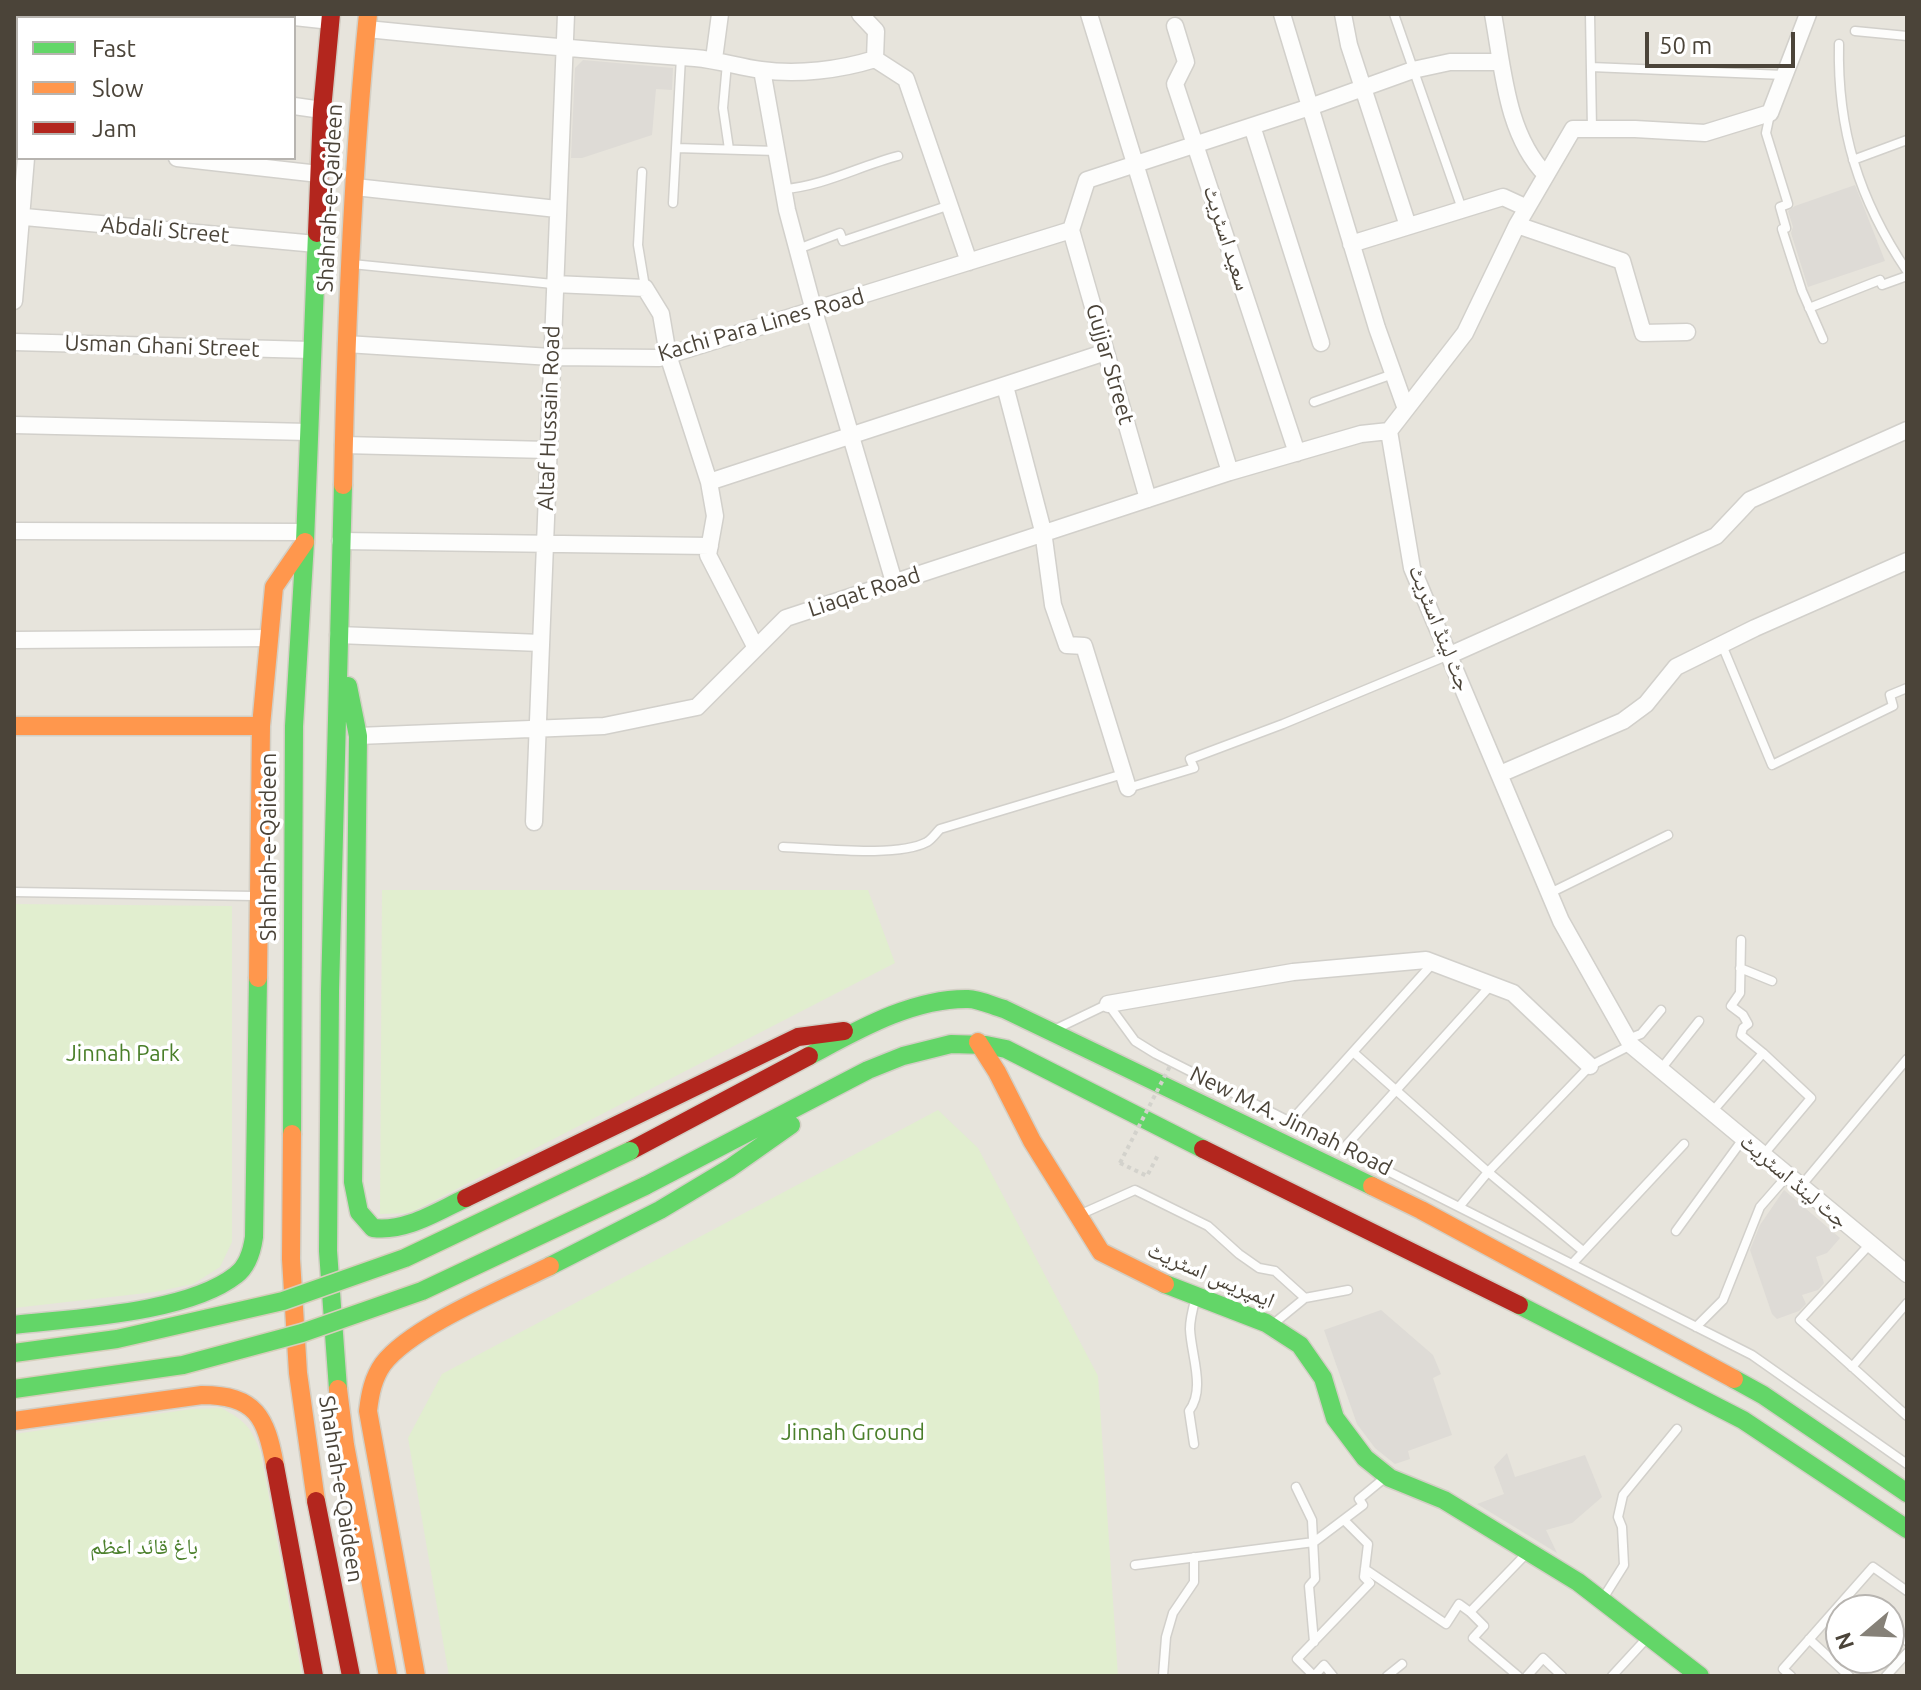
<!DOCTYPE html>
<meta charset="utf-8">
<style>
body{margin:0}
#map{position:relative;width:1921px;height:1690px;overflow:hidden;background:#f4f2ee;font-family:Ubuntu,sans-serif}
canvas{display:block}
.frame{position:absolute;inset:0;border:16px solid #4b4439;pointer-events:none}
.legend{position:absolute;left:16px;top:16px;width:280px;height:144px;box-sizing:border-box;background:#fff;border:2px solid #b7b4b0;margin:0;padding:10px 14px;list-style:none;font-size:24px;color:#4b4439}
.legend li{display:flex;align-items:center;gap:16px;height:40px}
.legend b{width:40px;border:2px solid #b7b4b0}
.north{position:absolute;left:1825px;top:1594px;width:80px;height:80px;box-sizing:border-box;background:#fff;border:2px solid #b7b4b0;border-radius:50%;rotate:251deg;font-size:22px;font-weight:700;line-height:32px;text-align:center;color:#4b4439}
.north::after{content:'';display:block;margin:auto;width:28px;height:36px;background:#868178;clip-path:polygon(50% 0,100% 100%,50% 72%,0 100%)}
.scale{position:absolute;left:1645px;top:32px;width:150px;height:36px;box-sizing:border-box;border:4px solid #4b4439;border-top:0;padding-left:10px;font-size:24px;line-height:28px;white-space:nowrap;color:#4b4439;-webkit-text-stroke:6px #fff;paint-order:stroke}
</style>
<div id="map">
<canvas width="1921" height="1690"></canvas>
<div class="frame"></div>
<ul class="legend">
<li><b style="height:10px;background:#63d668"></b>Fast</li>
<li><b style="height:10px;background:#ff974d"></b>Slow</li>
<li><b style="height:10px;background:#b3261e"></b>Jam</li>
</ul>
<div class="north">N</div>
<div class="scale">50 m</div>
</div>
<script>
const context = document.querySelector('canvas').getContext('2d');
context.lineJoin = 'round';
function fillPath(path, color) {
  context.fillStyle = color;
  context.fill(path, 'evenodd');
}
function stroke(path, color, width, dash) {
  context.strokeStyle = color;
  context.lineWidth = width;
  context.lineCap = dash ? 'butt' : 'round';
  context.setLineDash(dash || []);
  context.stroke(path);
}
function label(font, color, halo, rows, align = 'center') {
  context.font = font + ' Ubuntu,"Noto Naskh Arabic",sans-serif';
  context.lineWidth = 7;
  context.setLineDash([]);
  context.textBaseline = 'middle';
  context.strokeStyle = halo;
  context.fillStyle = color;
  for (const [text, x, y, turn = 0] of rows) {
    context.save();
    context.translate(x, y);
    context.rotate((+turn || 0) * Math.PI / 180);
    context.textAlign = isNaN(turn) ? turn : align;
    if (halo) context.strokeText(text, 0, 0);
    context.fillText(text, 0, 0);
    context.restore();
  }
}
const residential = new Path2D(`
 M14 14H1907V1676H14ZM18 18H294V158H18ZM1841 1610H1889V1658H1841Z`);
const green = new Path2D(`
 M382 890H868L895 963 410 1213 380 1214Z
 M14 904 232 906V1242L220 1267 193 1284 155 1292 14 1308Z
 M938 1110 978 1148 1098 1376 1118 1676H449L408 1438 442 1374Z
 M221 1408C246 1421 252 1428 261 1454L302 1676H14V1434L192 1409Z`);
const building = new Path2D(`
 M583 60 673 68 672 90 656 89 652 135 582 158H571L575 68Z
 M1855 185 1885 261 1808 287 1791 233 1793 227 1788 211 1795 206Z
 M1784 1190 1840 1238 1827 1253 1816 1257 1824 1283 1818 1290 1802 1295 1806 1304 1799 1311 1777 1319 1772 1314 1750 1250 1760 1225Z
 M1381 1310 1433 1355 1441 1374 1433 1378 1452 1435 1408 1451 1410 1459 1395 1464 1375 1448 1357 1424 1324 1330Z
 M1507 1453 1515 1477 1585 1455 1602 1497 1572 1523 1546 1530 1557 1553 1477 1504 1504 1494 1494 1467Z`);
const path = new Path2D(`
 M1120 1163 1147 1176 1159 1153`);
const lane = new Path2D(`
 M1394 14 1462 209
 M1590 14 1592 129
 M1855 31 1907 36
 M1839 44C1837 130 1859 200 1907 271
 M727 63 723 108 729 149
 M1591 67 1784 75
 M1770 114 1766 133 1788 204 1780 207 1786 228 1782 229 1802 291 1823 339
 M676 148 776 151
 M1853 160 1907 140
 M642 172 638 245 645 287
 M784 189C824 186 859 166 898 156
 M673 203 681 57
 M798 249 840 233 843 241 950 205
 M352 264 553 284
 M1809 308 1880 280 1882 285 1907 276
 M1314 402 1393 374
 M1722 645 1772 765 1893 706 1890 695 1907 688
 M1128 788 1194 768 1190 759 1283 724 1449 655
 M783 847C818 848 897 858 927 842 932 839 936 833 940 829L1123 774
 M14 892 254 896
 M1550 893 1668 835
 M1741 940 1740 993 1731 1006 1743 1015 1748 1024 1743 1028 1741 1035 1763 1053
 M1740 968 1772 981
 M1058 1028 1108 1004 1135 1041 1156 1054 1752 1355 1907 1464
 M1628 1039 1641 1034 1661 1010
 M1353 1052 1488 1172 1583 1251
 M1661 1069 1699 1021
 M1712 1112 1763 1053 1811 1098 1764 1154
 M1290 1122 1433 963
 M1343 1149 1491 985
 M1801 1186 1907 1059
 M1459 1207 1488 1172 1590 1066 1631 1045
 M1079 1215 1135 1190 1208 1226 1239 1254 1259 1268 1275 1271 1305 1298
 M1676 1231 1743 1139
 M1870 1244 1800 1320 1907 1416
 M1572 1264 1684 1144
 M1272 1325 1305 1298 1348 1290
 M1696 1327 1723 1300 1760 1207 1788 1175
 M1852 1367 1907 1303
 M1194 1444 1189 1411C1206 1389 1191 1355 1190 1329 1190 1318 1193 1308 1196 1297
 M1296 1487 1312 1520 1315 1579 1309 1586 1314 1642
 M1135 1565 1314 1542 1363 1505 1359 1499 1387 1476
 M1365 1569 1446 1624 1459 1604 1470 1612
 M1602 1600 1624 1565 1622 1527 1618 1517 1623 1495 1677 1429
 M1907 1638V1641
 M1809 1639 1849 1676
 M1163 1676 1166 1637 1173 1613 1194 1582V1557
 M1333 1676 1324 1665 1314 1676 1297 1659 1370 1583 1364 1577 1368 1544 1344 1520
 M1387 1676 1402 1664
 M1518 1676 1473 1638 1484 1626 1470 1612 1526 1554
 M1527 1676 1543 1658 1562 1676
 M1612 1676 1647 1638
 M1791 1676 1783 1669 1873 1567 1907 1591
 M1886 1676 1907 1653`);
const street = new Path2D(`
 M267 14 331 21
 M860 14 876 31 875 59
 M1089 14 1230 472
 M1282 14 1377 328 1406 409
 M1343 14 1349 45 1408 226
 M1493 14C1503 68 1506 134 1546 175
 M1808 14 1770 113 1705 133 1635 129H1573L1517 225 1465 333 1389 431 1412 568 1561 921 1631 1045 1907 1274
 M38 18 39 14
 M1175 26 1186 62 1175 84 1297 453
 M367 29C476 40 585 50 695 58 718 60 739 67 761 70 798 75 840 70 875 59
 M714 59 720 14
 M875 59 906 79 969 262
 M762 70 787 210 814 311 894 582
 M14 72H18
 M294 106 322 110
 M1252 126 1321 343
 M177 158 319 174
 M355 187 557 209
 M14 216 316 244
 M1517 225 1622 261 1643 333 1687 332
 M1071 230 1087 180 1310 107 1413 70 1450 62H1501
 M1071 230 1148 499
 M1351 244 1503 197 1527 208
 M554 284 645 288 661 314 668 355 709 482 715 516 708 555 756 648
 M14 301 26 158
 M14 342 311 350
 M346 344 551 357 659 358 1071 230
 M1005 386 1043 531 1053 605 1067 645 1084 646 1128 788
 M14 425 308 432
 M343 445 548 450
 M709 482 1106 352
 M14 531 305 532
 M340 541 710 546
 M338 635 541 643
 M14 640 269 638
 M1450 655 1716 536 1750 500 1907 430
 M358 736 604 726 697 707 786 618 1230 472 1361 434 1389 431
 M1500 774 1623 721 1646 704 1676 667 1755 628 1907 561
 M534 822 566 14
 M1108 1004 1293 972 1426 960 1513 993 1590 1066`);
const fast = new Path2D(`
 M348 686 358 736 353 1182 359 1212 373 1228C406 1232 436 1212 466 1198
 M809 1056C856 1031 912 998 968 999 979 999 993 1006 1004 1009L1372 1186
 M292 1134 294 726 305 542 317 233
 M645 1186 868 1070 903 1056 951 1044 986 1045 1006 1049 1203 1149
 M550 1266 660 1210 730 1168 791 1125
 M1165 1284 1266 1323 1300 1345 1323 1378 1335 1418 1365 1458 1390 1478 1444 1500 1578 1582 1700 1676
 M1519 1305 1743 1420 1907 1529
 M14 1325C75 1318 188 1313 236 1275 248 1266 252 1251 254 1237L258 978
 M1734 1379 1763 1395 1907 1493
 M338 1389 328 1251 330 991 343 485`);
const slow = new Path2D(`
 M343 485C346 328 352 171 368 14
 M14 726H261
 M258 978 261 726 274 587 305 542
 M978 1042 997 1072 1032 1141 1101 1252 1165 1284
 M292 1134 291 1259 298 1373 316 1501
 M1372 1186 1421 1210 1734 1379
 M338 1389 345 1445 388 1676
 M14 1421 202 1395C256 1395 266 1417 275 1466
 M416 1676 368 1411C370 1394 373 1378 383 1364 412 1326 506 1288 550 1266`);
const jam = new Path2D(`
 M317 233 322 110 331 14
 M1203 1149 1519 1305
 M630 1151 809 1056
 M466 1198 798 1037 844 1031
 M275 1466 314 1676
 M316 1501 351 1676`);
const pathBridge = new Path2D(`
 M1120 1163 1170 1066`);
const fastBridge = new Path2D(`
 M14 1353 117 1339 283 1301 405 1258 630 1151
 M14 1389 183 1365 302 1333 422 1291 645 1186`);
const streetNames = [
 ["Shahrah-e-Qaideen",330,198,-87],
 ["Abdali Street",165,230,5],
 ["سعید اسٹریٹ",1227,238,72],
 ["Kachi Para Lines Road",761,325,-16],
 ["Usman Ghani Street",162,346,2],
 ["Gujjar Street",1110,364,74],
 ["Altaf Hussain Road",549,418,-88],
 ["Liaqat Road",864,592,-18],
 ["جٹ لینڈ اسٹریٹ",1440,628,68],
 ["Shahrah-e-Qaideen",269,847,-90],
 ["New M.A. Jinnah Road",1291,1121,26],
 ["جٹ لینڈ اسٹریٹ",1794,1181,40],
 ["ایمپریس اسٹریٹ",1211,1275,23],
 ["Shahrah-e-Qaideen",341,1489,81]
];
const parkNames = [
 ["Jinnah Park",123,1054],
 ["Jinnah Ground",853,1433],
 ["باغ قائد اعظم",144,1547]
];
fillPath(residential, '#e7e4dc');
fillPath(green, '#e1eecf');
fillPath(building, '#dedbd6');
stroke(lane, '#d2d0cb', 11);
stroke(street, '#d2d0cb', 19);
stroke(fast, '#d3cfc5', 21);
stroke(slow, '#d3cfc5', 21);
stroke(jam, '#d3cfc5', 21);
stroke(path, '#d3d2cc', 4, [4, 4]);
stroke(lane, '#fdfdfc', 8);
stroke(street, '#fdfdfc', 16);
stroke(fast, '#63d668', 18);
stroke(slow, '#ff974d', 18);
stroke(jam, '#b3261e', 18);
stroke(fastBridge, '#d6cebb', 21, []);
stroke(pathBridge, '#d3d2cc', 4, [4, 4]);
stroke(fastBridge, '#63d668', 18);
label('22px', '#4b4439', '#fff', streetNames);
label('22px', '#4a7f2a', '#fff', parkNames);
</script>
